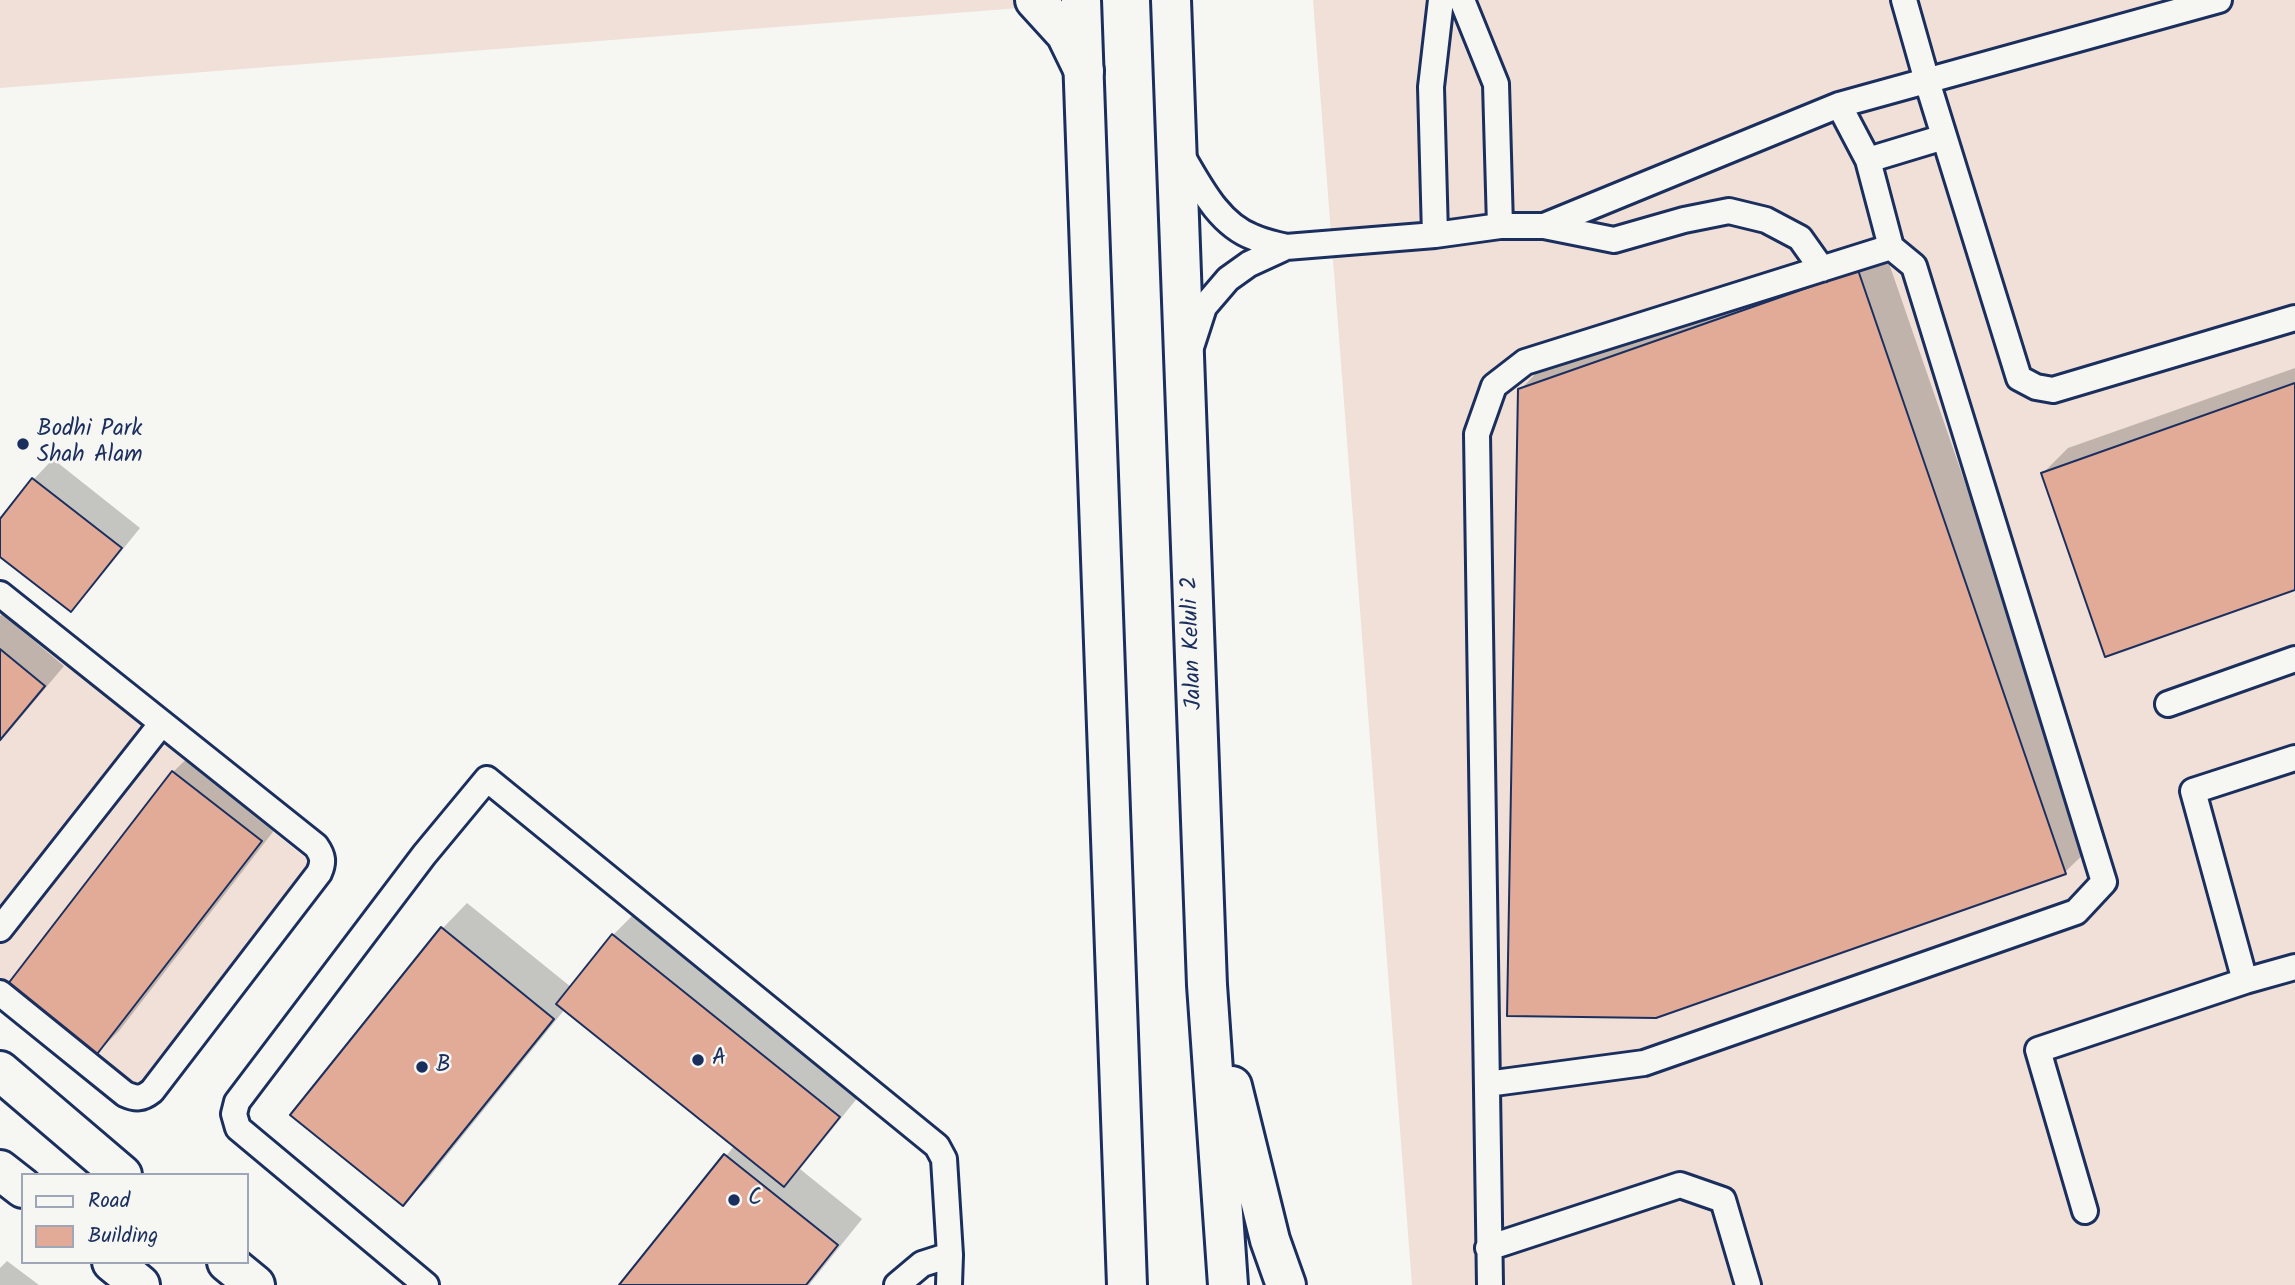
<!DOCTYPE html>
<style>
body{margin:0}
#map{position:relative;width:2295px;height:1285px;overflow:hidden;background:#f6f6f2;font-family:Kalam,sans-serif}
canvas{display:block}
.legend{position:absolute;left:21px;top:1173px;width:228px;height:91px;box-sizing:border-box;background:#f6f6f2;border:2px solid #9ea6b7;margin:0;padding:9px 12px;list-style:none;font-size:21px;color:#1b2f5e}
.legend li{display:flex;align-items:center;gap:14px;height:35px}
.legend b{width:35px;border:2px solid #9ea6b7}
</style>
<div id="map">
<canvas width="2295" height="1285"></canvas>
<ul class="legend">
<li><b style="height:9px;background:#f6f6f2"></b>Road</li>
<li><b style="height:19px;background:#e2ab98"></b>Building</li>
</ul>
</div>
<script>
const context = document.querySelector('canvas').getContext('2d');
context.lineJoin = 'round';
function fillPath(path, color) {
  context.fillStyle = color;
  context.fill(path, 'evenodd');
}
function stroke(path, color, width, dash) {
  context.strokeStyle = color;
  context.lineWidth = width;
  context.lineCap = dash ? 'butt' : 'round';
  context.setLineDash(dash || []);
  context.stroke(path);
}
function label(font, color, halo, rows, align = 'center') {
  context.font = font + ' Kalam,sans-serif';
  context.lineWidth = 5;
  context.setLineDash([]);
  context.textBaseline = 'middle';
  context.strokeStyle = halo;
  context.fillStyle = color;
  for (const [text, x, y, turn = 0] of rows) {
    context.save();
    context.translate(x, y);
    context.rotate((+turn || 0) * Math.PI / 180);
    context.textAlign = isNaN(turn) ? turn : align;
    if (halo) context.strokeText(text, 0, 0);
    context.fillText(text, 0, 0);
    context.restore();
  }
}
const built = new Path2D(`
 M0 0H1019V8L0 88Z
 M1313 0H2295V1285H1412Z
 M0 612 312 863 137 1087 0 978Z`);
const shadow = new Path2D(`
 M1883 246 2091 847 2065 872 1520 390 1545 364Z
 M2295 368V588L2043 473 2068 448Z
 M53 459 140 528 90 590 70 610 0 554V522L34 479Z
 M2 614 64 666 0 742V616Z
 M199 747 286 815 119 1031 94 1056 173 772Z
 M467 903 571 987 613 935 638 910 863 1091 800 1169 862 1219 809 1285H621L735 1145 565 1009 428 1179 403 1204 442 929Z
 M7 1261 39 1285H0V1268Z`);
const building = new Path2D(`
 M1858 270 2066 874 1656 1018 1507 1016 1518 389Z
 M2295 383V590L2105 657 2041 473Z
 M32 478 122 548 71 612 0 557V519Z
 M0 649 45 686 0 740Z
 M172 771 262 841 94 1058 4 989Z
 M441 927 554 1019 403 1206 290 1115Z
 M612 934 840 1117 784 1187 556 1004Z
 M724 1154 838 1245 806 1285H619Z`);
const lane = new Path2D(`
 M1462 0 1496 84 1500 226
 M1904 0 1927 81 2019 378 2036 387 2053 390 2295 318
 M1181 154C1199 184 1218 224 1253 237 1263 242 1275 244 1286 247
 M1868 160 1944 137
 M1544 226 1839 105 2219 0
 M1435 235 1431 87 1441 0
 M1192 344 1204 307 1228 279 1249 264 1286 247 1435 235 1500 226H1544L1614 240 1684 220 1729 211 1766 220 1800 238 1822 269
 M0 594 316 846C323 856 324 862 319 873L152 1091C142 1099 136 1099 125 1094L0 993
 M2168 704 2295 659
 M0 929 162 723
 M2245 981 2295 967
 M1487 1084 1644 1063 2076 912 2104 882 1914 266 1891 247 1868 160 1839 105
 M2085 1211 2038 1050 2245 981 2193 791 2295 758
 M1488 1248 1680 1185 1723 1200 1748 1285
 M426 1285 238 1128 234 1114 237 1102 424 855 487 779 937 1146 944 1159 950 1255 949 1285
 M897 1285 922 1264 950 1255
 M1490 1285 1477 434 1494 386 1525 362 1891 247`);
const street = new Path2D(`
 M1035 0 1066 34 1084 71`);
const secondary = new Path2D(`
 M1081 0 1127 1285
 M1171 0 1207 985 1228 1285
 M0 1071 122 1175
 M1232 1086 1270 1240 1286 1285
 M0 1170 23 1188
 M112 1262 140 1285
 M227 1262 255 1285`);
const markers = [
 [23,444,7,"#1b2f5e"],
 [698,1060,7,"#1b2f5e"],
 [422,1067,7,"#1b2f5e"],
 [734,1200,7,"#1b2f5e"]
];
const poiNames = [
 ["Bodhi Park",37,431],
 ["Shah Alam",37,457],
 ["A",712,1060],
 ["B",436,1067],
 ["C",748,1200]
];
const streetNames = [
 ["Jalan Keluli 2",1194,643,-92]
];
fillPath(built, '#f0e0d7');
fillPath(shadow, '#0003');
fillPath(building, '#e2ab98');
stroke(building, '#1b2f5e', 2);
stroke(lane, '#1b2f5e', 30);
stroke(street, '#1b2f5e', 44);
stroke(secondary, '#1b2f5e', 44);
stroke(lane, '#f6f6f2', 24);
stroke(street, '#f6f6f2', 38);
stroke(secondary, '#f6f6f2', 38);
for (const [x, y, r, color] of markers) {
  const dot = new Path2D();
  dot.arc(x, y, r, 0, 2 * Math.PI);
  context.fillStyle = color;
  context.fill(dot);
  stroke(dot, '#f6f6f2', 2.5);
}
label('23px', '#1b2f5e', '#f6f6f2', poiNames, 'left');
label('23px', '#1b2f5e', '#f6f6f2', streetNames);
</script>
